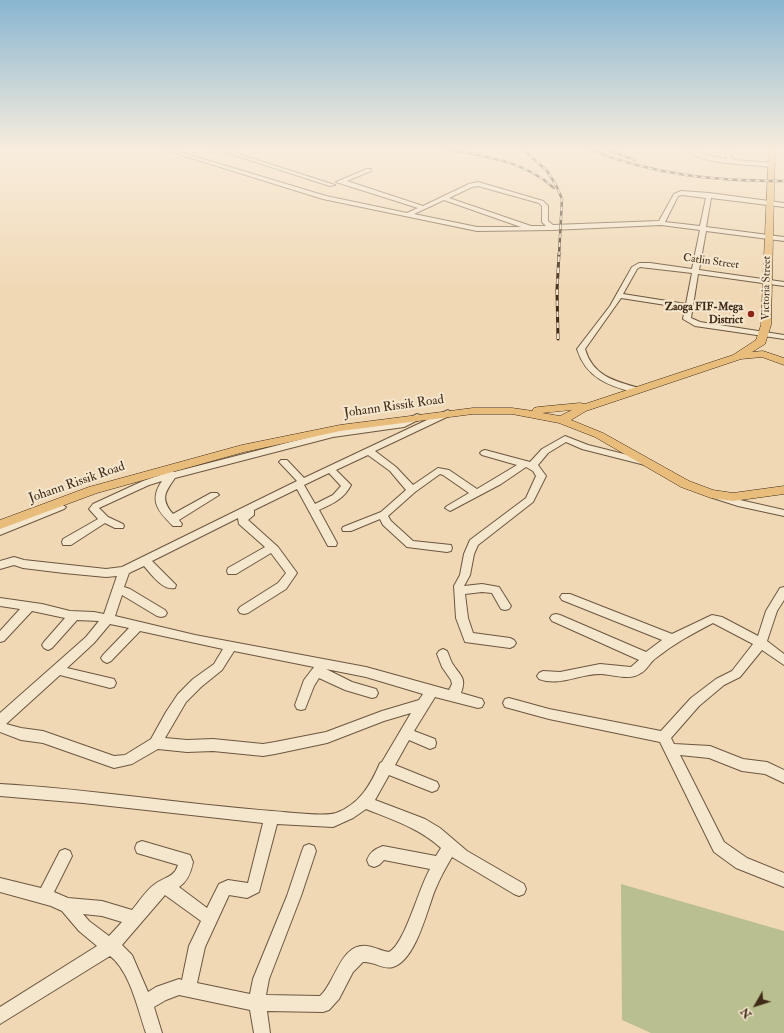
<!DOCTYPE html>
<style>
body{margin:0}
#map{position:relative;width:784px;height:1033px;overflow:hidden;background:#f0d8b4;font-family:"IM FELL Double Pica",serif}
canvas{display:block}
.north{position:absolute;left:736px;top:985px;width:40px;height:40px;-webkit-text-stroke:3px #f5e6ce;paint-order:stroke;rotate:231deg;font-size:11px;font-weight:700;line-height:16px;text-align:center;color:#402a18}
.north::after{content:'';display:block;margin:auto;width:14px;height:18px;background:#402a18;clip-path:polygon(50% 0,100% 100%,50% 72%,0 100%)}
</style>
<div id="map">
<canvas width="784" height="1033"></canvas>
<div class="north">N</div>
</div>
<script>
const context = document.querySelector('canvas').getContext('2d');
context.lineJoin = 'round';
function fillPath(path, color) {
  context.fillStyle = color;
  context.fill(path, 'evenodd');
}
function stroke(path, color, width, dash) {
  context.strokeStyle = color;
  context.lineWidth = width;
  context.lineCap = dash ? 'butt' : 'round';
  context.setLineDash(dash || []);
  context.stroke(path);
}
function label(font, color, halo, rows, align = 'center') {
  context.font = font + ' "IM FELL Double Pica",serif';
  context.lineWidth = 4;
  context.setLineDash([]);
  context.textBaseline = 'middle';
  context.strokeStyle = halo;
  context.fillStyle = color;
  for (const [text, x, y, turn = 0] of rows) {
    context.save();
    context.translate(x, y);
    context.rotate((+turn || 0) * Math.PI / 180);
    context.textAlign = isNaN(turn) ? turn : align;
    if (halo) context.strokeText(text, 0, 0);
    context.fillText(text, 0, 0);
    context.restore();
  }
}
const green = new Path2D(`
 M621 884 784 931V1033H651L622 1020Z`);
const minor = new Path2D(`
 M162 149H170L326 196 407 213 418 208 336 182 367 169H371V171L347 181 423 206 469 184 478 182 543 201 548 206V221L553 225 659 221 674 194 681 191 709 193 784 203V207L711 198 706 227 784 237V241L706 231 699 270 784 282V286L698 274 691 318 700 322 784 335V339L695 326 683 319 685 308 621 298 585 349C593 376 614 381 639 388L640 390 636 393C609 386 586 378 577 349L610 306 632 267 639 263H650L692 269 700 230 661 225 552 230 477 231 323 199ZM478 186 539 203 542 206V222L546 226H531L449 198 472 187ZM682 195 706 198 700 226 665 222 678 196ZM444 200 521 227H477L414 214ZM640 267 692 273 686 304 623 294 637 269Z
 M215 149H223L335 185 330 186Z
 M683 149H690L706 155 727 159 725 149H730L733 160 772 163 775 165 772 167C747 164 703 165 683 149Z
 M448 410 452 413 451 415 375 451 396 467 413 485 438 468 449 470 477 489 517 465 482 455 480 453 482 451 485 450 530 462 542 449 565 436 588 445 648 460 650 462 645 465 582 449 566 442 548 453 538 465 546 476 533 502 478 545 474 554 470 575 464 586 482 584 499 587 511 606 509 609 505 610 501 609 492 593 482 592 465 594 468 618 473 633 510 638 514 640 516 643 514 646 510 648 465 642 456 618 454 586 460 575 464 554 470 540 526 498 536 476 533 471 526 467 501 484 450 511 445 508 447 506 469 493 443 475 440 474 415 492 388 516 391 521 413 541 451 545 452 548 451 551 447 552 407 547 383 525 380 519 351 531H343L342 529 343 527 381 512 406 490 390 471 368 455 336 470 351 485C344 499 332 504 319 510L337 543 336 546H328L297 489 254 510V515L248 520 278 547 297 573 286 589 248 613 244 614 240 613 238 610 240 607 278 583 286 573 271 553 236 574H228L227 571 228 568 265 547 239 524 238 518 152 561 176 585 175 588C163 591 151 574 144 566L129 573 124 587 130 589 165 610 167 613 165 616 161 617 157 616 122 595 115 616 195 635 366 667 449 690 452 684 451 680 442 667 437 654 439 651 443 649 447 651C449 655 450 659 452 663 460 676 467 677 461 693L482 699 484 703 482 707 478 708 435 697 414 731 435 739 436 743 435 747 430 749 409 740 395 765 437 782 439 786 437 790 432 792 389 775 375 800 425 819 440 828 467 851 524 884 526 889 524 894 519 896 514 894 452 857C446 867 440 878 435 890 427 910 416 960 393 967 383 970 374 961 363 962L353 972 339 999 329 1010 323 1012 267 1011 270 1033H254L250 1010 179 995 166 1000 154 1007 162 1033H146C138 1010 130 971 110 956L0 1024V1007L97 946 79 931 62 911 51 906 0 892V878L41 888 60 851 65 849 70 851 72 856 54 892 68 898 102 901 132 910C139 902 146 890 155 884 164 877 174 878 178 865L137 853 135 848 137 843 142 841 190 855 193 862C191 872 188 881 179 887L207 908 219 884 228 880 248 883 263 823 83 803 0 796V784C91 789 181 804 272 811 286 812 324 817 336 813 360 804 371 784 380 763L382 762 411 713 384 721 327 743 275 754 263 756 213 751 187 752 158 749 132 764 114 768 43 743 21 740 0 732V713L86 637 99 621 77 620 52 648 48 650 44 648 42 645 44 642 65 618 32 611 4 641 0 642V631L20 609 0 606V598L42 604 70 611 94 612 104 614 117 576 106 577 64 573 23 568 14 565 0 569V561L14 557 24 560 106 569 122 567 297 481 281 464 279 462 281 460H287L304 478ZM329 473 341 486 333 495 315 504 304 485ZM110 624 129 628 103 655 101 658 103 661 107 663 111 661 140 631 223 649 214 664 193 679 178 694 166 712 151 739 125 755 114 756 43 731 21 728 6 724 60 675 110 688 114 687 116 683 114 679 67 668 94 643ZM234 651 314 667 304 680 295 705 297 709 301 710 305 709 314 686 319 678 345 690 372 698 376 697 378 693 376 689 352 682 326 669 366 677 423 694 419 700 382 711 326 732 275 742 263 744 213 739 187 740 165 738 186 702 201 687 222 670ZM366 809C393 820 419 828 441 848L436 856 383 846C375 849 370 852 367 860L369 865 374 867 379 865 384 860 430 869C419 887 405 944 389 952 381 951 375 947 367 946 340 943 336 982 320 996L266 995 269 979 301 896 316 851 314 846 309 844 304 846 302 851 287 896 253 979 250 994 197 983 205 947 229 895 247 898 259 892 277 824 333 827 353 818ZM165 895 201 921 189 946 182 980 179 979 156 987 148 992 132 955 122 945ZM83 914 102 916 122 922 109 936 89 921Z
 M417 414 420 415 421 417 420 419 404 427 333 437 175 478C165 492 160 499 173 514L211 493H217L219 495 179 520 182 524 181 526H173C159 512 148 501 162 481L149 485 99 508 108 517 123 524 124 526 123 528H115L105 523 71 545H63L62 542 63 539 98 519 89 509 93 504 143 481 172 471 174 472 333 431 402 422Z
 M716 493 740 500 784 510V516L738 506 713 498 711 496 713 494Z
 M61 504 66 507 64 509 0 535V528Z
 M784 587V600L777 611 767 641 784 654V665L762 650 740 677 724 685 699 706 671 738 674 744 710 746 743 759 767 762 784 770V783L765 774 742 771 709 758 680 755 724 842 747 858 784 873V887L736 868 714 852 660 742 549 719 505 707 503 703 505 699 509 698 549 709 661 731 691 698 716 679 732 671 753 644 713 623C692 634 675 643 656 658 650 662 647 670 641 673 630 681 614 675 602 674 580 673 561 687 539 679L537 676 539 673 543 671 560 672 600 664 631 667 639 660 552 621 550 618 552 615 556 614 560 615 646 652 662 640 562 600 560 597 562 594H570L672 634 712 615 722 617 758 636 766 611 780 588Z`);
const major = new Path2D(`
 M769 149H775L771 325 765 344 752 352 763 351 784 358V365L762 357 741 359 586 411 571 420 603 433 689 481 713 490 733 493 784 486V494L733 501 711 498 681 487 595 437 559 423 512 414H473L340 431 244 452 97 493 0 529V520L89 487 242 445 340 425 473 408H512L533 411 532 410 534 408 538 407 580 403 585 404 733 355 756 340 761 325ZM572 410 560 416 542 413Z`);
const railFar1 = new Path2D(`
 M445 149C484 156 523 160 554 188
 M523 149 547 171 556 185 562 199 559 255
 M588 149C653 175 715 181 784 181
 M605 149 635 160`);
const rail = new Path2D(`
 M558 339 557 290 559 254`);
const markers = [
 [751,314,4,"#8f2418"]
];
const farStreetnames = [
 ["Catlin Street",711,262,8],
 ["Victoria Street",767,288,-89]
];
const farPoinames = [
 ["Zaoga FIF-Mega",743,308],
 ["District",743,321]
];
const streetNames = [
 ["Johann Rissik Road",394,407,-8],
 ["Johann Rissik Road",77,483,-19]
];
fillPath(green, '#b9bf8e');
stroke(minor, '#6c563f', 2);
stroke(major, '#402a18', 1);
fillPath(minor, '#f5e6ce');
fillPath(major, '#e8bc7a');
stroke(railFar1, '#402a18', 2.5);
stroke(rail, '#402a18', 3);
stroke(railFar1, '#f5e6ce', 1.5, [4.5]);
stroke(rail, '#f5e6ce', 2, [5.5]);
const sky = context.createLinearGradient(0, 0, 0, 293);
sky.addColorStop(0, '#89b6d1');
sky.addColorStop(0.51, '#f8eddd');
sky.addColorStop(1, '#f8eddd00');
context.fillStyle = sky;
context.fillRect(0, 0, 784, 293);
for (const [x, y, r, color] of markers) {
  const dot = new Path2D();
  dot.arc(x, y, r, 0, 2 * Math.PI);
  context.fillStyle = color;
  context.fill(dot);
  stroke(dot, '#f5e6ce', 1.5);
}
label('11px', '#402a18', '#f5e6ce', farStreetnames);
label('bold 11px', '#402a18', '#f5e6ce', farPoinames, 'right');
label('13px', '#402a18', '#f5e6ce', streetNames);
</script>
